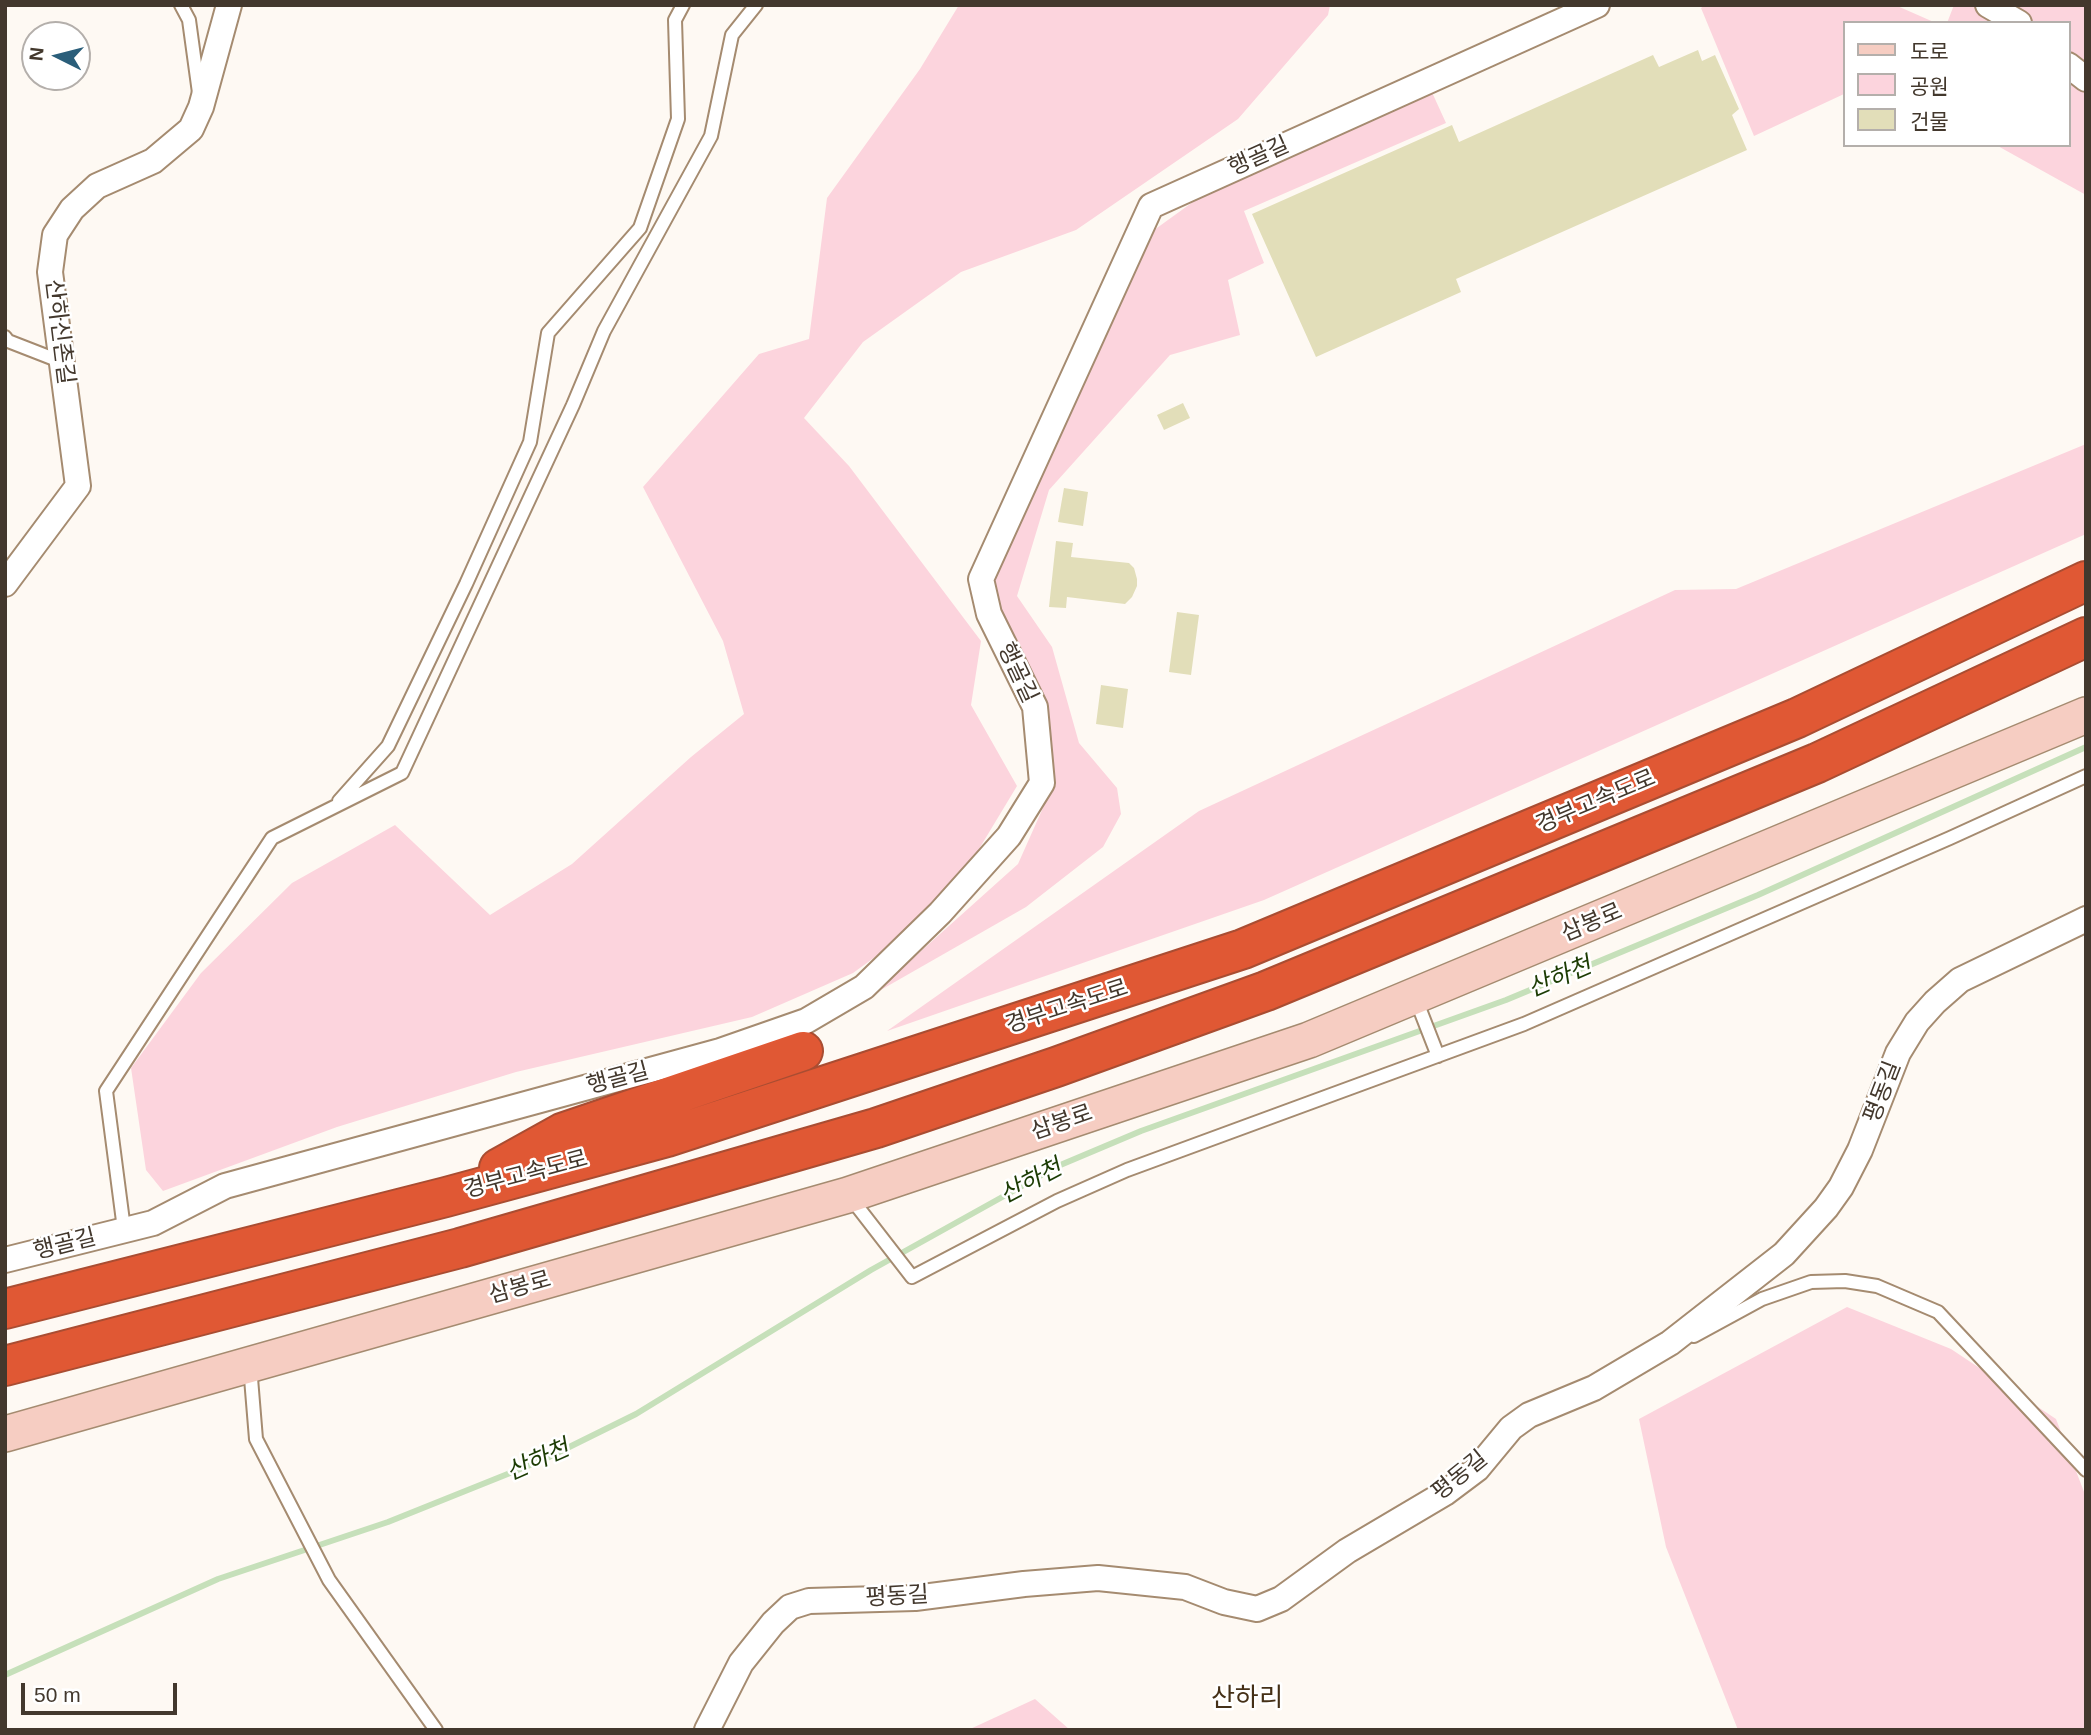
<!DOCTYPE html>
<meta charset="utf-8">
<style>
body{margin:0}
#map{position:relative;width:2091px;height:1735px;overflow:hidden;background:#fef9f3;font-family:Helvetica,"Noto Sans KR",sans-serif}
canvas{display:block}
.frame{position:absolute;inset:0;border:7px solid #43382d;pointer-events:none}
.legend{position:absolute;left:1843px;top:21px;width:228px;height:126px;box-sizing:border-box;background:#fff;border:2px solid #b4afab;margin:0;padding:9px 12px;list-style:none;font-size:21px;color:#43382d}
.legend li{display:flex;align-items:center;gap:14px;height:35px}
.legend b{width:35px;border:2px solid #b4afab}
.north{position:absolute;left:21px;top:21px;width:70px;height:70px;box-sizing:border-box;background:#fff;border:2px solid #b4afab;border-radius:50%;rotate:276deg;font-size:19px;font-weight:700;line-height:28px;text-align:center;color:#43382d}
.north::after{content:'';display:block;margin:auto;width:24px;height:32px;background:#2a5e7a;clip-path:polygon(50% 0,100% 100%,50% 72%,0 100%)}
.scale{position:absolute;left:21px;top:1683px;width:156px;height:32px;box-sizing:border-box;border:4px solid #43382d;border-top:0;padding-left:9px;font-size:21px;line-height:24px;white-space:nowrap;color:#43382d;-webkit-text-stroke:5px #fff;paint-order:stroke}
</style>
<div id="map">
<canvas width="2091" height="1735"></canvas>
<div class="frame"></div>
<ul class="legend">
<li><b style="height:9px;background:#f6cdc2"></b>도로</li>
<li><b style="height:19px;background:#fcd4dd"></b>공원</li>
<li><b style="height:19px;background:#e2deb9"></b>건물</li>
</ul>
<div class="north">N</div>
<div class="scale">50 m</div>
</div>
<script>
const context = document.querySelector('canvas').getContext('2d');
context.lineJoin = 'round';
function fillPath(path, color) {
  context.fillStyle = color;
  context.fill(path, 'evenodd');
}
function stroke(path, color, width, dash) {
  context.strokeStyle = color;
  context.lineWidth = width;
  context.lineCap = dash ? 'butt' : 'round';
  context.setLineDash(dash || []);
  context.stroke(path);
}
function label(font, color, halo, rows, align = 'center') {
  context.font = font + ' Helvetica,"Noto Sans KR",sans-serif';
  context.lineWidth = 5;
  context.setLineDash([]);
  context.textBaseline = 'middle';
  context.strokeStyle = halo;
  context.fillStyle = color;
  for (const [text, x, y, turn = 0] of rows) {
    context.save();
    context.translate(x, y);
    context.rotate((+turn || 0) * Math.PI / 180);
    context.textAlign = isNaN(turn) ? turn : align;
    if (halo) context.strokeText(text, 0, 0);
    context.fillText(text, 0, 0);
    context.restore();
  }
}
const green = new Path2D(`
 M959 5H1330L1328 15 1238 119 1076 230 961 272 863 342 804 418 849 466 981 641 971 705 1017 786 944 907 853 973 752 1017 516 1072 337 1127 163 1191 146 1170 131 1068 201 973 292 883 395 825 490 915 572 864 691 757 744 714 723 641 643 487 759 354 809 339 827 198 920 69Z
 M1705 5H1895L1936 23H1844V94L1754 136 1701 8Z
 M1954 5H2086V195L1996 145H2068V23H1947Z
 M1430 88 1446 123 1244 211 1264 263 1228 280 1240 335 1170 355 1049 490 1017 596 1052 647 1079 743 1117 788 1121 814 1103 847 1026 907 872 995 1018 864 1054 783 1040 692 997 615 993 559 1143 238 1204 194Z
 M2086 444V534L1264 900 887 1031 1199 811 1675 590 1736 589Z
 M1847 1307 1951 1349 2056 1419 2086 1497V1730H1738L1666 1547 1639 1419Z
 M1035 1699 1070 1730H968Z`);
const stream = new Path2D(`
 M5 1675 218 1579 388 1522 545 1459 636 1414 871 1270 1058 1166 1141 1131 1506 1000 1758 895 2086 747`);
const building = new Path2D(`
 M1698 50 1702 61 1715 55 1739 109 1732 115 1747 150 1456 279 1461 292 1316 357 1252 214 1452 125 1459 142 1653 55 1659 67Z
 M1183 403 1190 418 1164 430 1157 415Z
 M1064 488 1088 492 1083 526 1058 522Z
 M1056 541 1073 543 1071 557 1129 563 1134 568 1137 579V586L1132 597 1125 604 1067 597 1066 608 1049 607Z
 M1177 612 1199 615 1191 675 1169 672Z
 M1101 685 1128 689 1123 728 1096 724Z`);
const lane = new Path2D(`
 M181 5 189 20 199 93
 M5 337 8 341 62 362
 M339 801 388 746 466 584 530 442 548 333 640 228 678 119 675 20 683 5
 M1415 997 1438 1056
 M850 1197 912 1277 1057 1201 1127 1170 1524 1024 1950 838 2086 776
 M124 1229 106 1091 272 838 402 773 573 405 604 331 711 136 732 35 756 5
 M1694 1336 1762 1299 1811 1282 1845 1281 1877 1286 1938 1312 2086 1470
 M250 1366 256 1439 329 1580 436 1730`);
const street = new Path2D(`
 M1988 5 2019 23
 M2068 65 2086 79
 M5 584 78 486 50 272 55 235 72 209 97 186 153 161 191 129 201 107 229 5
 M5 1260 153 1223 225 1186 720 1051 806 1021 864 987 940 913 1009 836 1042 783 1035 707 989 614 981 579 1151 206 1597 5
 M707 1730 741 1663 773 1623 790 1607 809 1601 915 1598 1024 1584 1098 1578 1185 1587 1224 1602 1257 1609 1281 1599 1347 1551 1445 1493 1477 1469 1511 1428 1529 1415 1594 1388 1670 1343 1784 1254 1826 1208 1841 1187 1860 1150 1898 1053 1917 1022 1935 1002 1960 980 2086 919`);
const secondary = new Path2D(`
 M5 1434 848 1195 1309 1040 2086 715`);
const highway = new Path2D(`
 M499 1168 562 1133 803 1051
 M5 1309 446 1197 667 1137 1243 949 1797 718 2086 581
 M5 1366 460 1248 876 1128 1056 1067 1266 991 1817 763 2086 637`);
const streetNames = [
 ["행골길",1259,157,-24],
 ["산하신촌길",59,332,83],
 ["행골길",1017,673,65],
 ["경부고속도로",1596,802,-23],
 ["삼봉로",1592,923,-23],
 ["경부고속도로",1067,1007,-18],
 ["행골길",618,1079,-15],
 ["평동길",1883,1092,-69],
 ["삼봉로",1062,1123,-19],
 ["경부고속도로",526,1175,-15],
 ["행골길",65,1245,-14],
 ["삼봉로",520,1288,-16],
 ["평동길",1460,1476,-39],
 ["평동길",897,1597,-3]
];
const waterNames = [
 ["산하천",1560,978,-23],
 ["산하천",1031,1182,-28],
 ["산하천",538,1461,-24]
];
const quarterNames = [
 ["산하리",1247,1699]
];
fillPath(green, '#fcd4dd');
stroke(stream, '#c6e0ba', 6);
fillPath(building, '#e2deb9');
stroke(lane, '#a58b70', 16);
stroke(street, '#a58b70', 28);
stroke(secondary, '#a58b70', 38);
stroke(highway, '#a94d32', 42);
stroke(lane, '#fff', 12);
stroke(street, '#fff', 24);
stroke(secondary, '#f6cdc2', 35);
stroke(highway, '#e05834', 38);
label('23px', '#43382d', '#fff', streetNames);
label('italic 24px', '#1c3c04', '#fff', waterNames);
label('26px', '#453017', '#fff', quarterNames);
</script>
